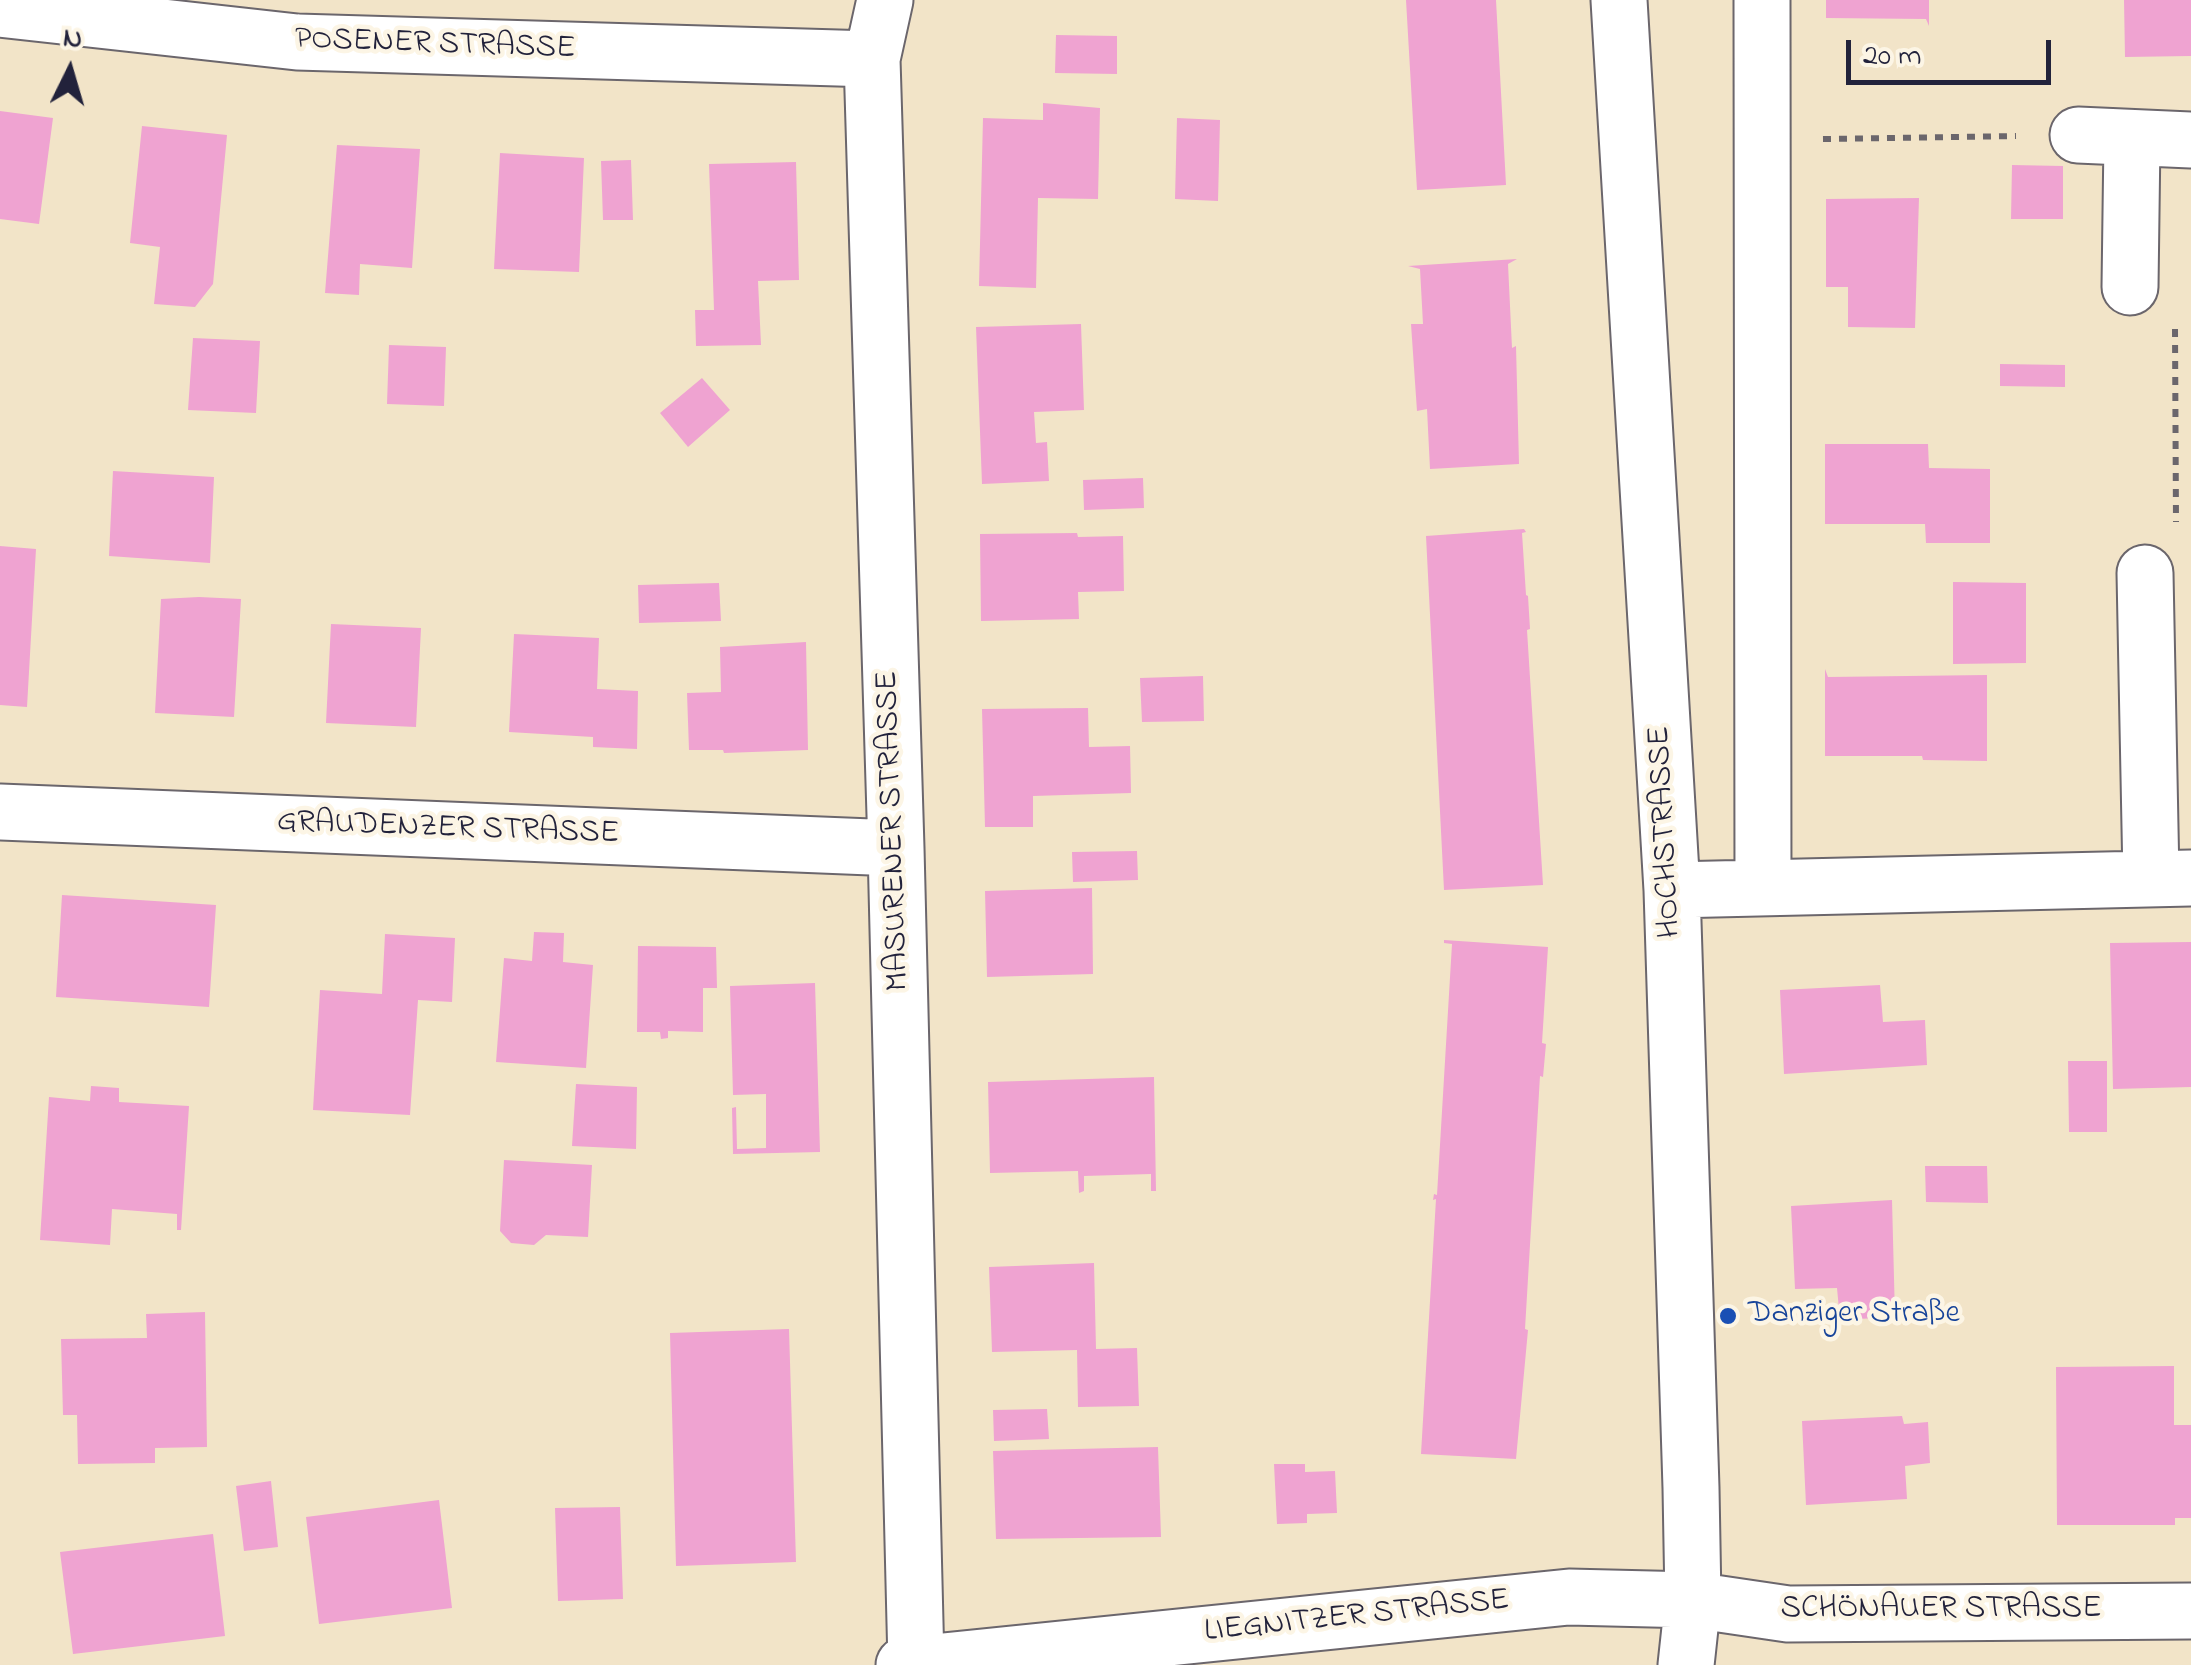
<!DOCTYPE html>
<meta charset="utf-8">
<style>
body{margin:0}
#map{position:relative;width:2191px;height:1665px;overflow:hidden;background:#f2e4c8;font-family:"Indie Flower",sans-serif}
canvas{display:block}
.north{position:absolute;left:20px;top:20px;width:100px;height:100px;-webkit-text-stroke:8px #fcf5e5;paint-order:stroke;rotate:5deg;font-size:28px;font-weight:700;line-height:40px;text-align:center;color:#22223b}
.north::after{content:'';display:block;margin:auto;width:35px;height:45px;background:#22223b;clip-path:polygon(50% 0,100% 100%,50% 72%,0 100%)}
.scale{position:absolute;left:1846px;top:40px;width:205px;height:45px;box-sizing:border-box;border:5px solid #22223b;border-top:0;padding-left:12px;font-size:30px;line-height:35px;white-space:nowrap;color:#22223b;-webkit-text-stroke:8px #fcf5e5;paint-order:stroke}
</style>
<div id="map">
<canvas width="2191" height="1665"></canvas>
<div class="north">N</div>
<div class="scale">20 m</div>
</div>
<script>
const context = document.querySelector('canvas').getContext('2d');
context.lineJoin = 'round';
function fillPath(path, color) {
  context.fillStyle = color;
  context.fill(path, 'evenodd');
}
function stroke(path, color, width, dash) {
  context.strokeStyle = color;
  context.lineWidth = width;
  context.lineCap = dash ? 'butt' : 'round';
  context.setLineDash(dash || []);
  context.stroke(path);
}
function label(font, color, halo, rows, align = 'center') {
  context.font = font + ' "Indie Flower",sans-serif';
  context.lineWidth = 9;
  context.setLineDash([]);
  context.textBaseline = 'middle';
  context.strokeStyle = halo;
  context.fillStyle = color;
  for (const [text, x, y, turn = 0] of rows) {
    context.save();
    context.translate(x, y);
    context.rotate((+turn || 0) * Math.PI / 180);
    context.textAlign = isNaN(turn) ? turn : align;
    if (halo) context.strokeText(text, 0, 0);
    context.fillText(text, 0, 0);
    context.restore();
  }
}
const building = new Path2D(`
 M1406 0H1496L1506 185 1417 190Z
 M1826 0H1929V26L1926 19 1826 18Z
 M2124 0H2191V56L2125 57Z
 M1056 35 1117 36V74L1055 73Z
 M1043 103 1100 108 1098 199 1038 198 1036 288 979 286 983 118 1043 120Z
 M0 111 53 118 39 224 0 219Z
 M1177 118 1220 120 1218 201 1175 199Z
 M142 126 227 135 213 284 195 307 154 304 160 247 130 243Z
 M337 145 420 149 412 268 360 264 359 295 325 293Z
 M500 153 584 158 579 272 494 269Z
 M631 160 633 220H603L601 161Z
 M796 162 799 280 758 281 761 345 696 346 695 310H714L709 164Z
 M2012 165 2063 166V219H2011Z
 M1919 198 1915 328 1848 327V287H1826V199Z
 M1517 259 1508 264 1512 348 1516 346 1519 464 1430 469 1427 409 1417 411 1411 324H1423L1420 269 1408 266Z
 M1081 324 1084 410 1034 412 1036 443 1047 442 1049 481 982 484 976 327Z
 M193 338 260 341 256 413 188 410Z
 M389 345 446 347 444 406 387 404Z
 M2000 364 2065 365V387L2000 386Z
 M702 378 730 410 688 447 660 413Z
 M1825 444H1928L1929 468 1990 469V543H1926L1925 524H1825Z
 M113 471 214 477 210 563 109 556Z
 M1143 478 1144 508 1084 510 1083 480Z
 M1524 529 1526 532 1522 533 1526 595 1528 596 1530 629 1527 630 1543 885 1444 890 1426 536Z
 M1077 533 1078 537 1123 536 1124 591 1078 592 1079 619 981 621 980 534Z
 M0 546 36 549 27 707 0 705Z
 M1953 582 2026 583V663L1953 664Z
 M719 583 721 621 639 623 638 585Z
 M199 597 241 599 234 717 155 713 161 599Z
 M331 624 421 628 416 727 326 723Z
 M514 634 599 638 597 689 638 691 637 749 593 747V737L509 732Z
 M806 642 808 750 724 753 723 750H689L687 693 721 692 720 647Z
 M1825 669 1828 677 1987 675V761L1923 760 1922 756H1825Z
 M1203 676 1204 721 1142 722 1140 678Z
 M1088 708 1089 747 1130 746 1131 793 1033 796V827H985L982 709Z
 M1137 851 1138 880 1073 882 1072 852Z
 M1092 888 1093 974 987 977 985 891Z
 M62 895 216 905 209 1007 56 997Z
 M534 932 564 933 563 962 593 965 586 1068 496 1062 504 958 532 961Z
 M385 934 455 938 452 1002 418 1000 410 1115 313 1110 320 990 382 994Z
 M1444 940 1548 947 1542 1043 1546 1044 1543 1077 1540 1076 1525 1329 1528 1330 1516 1459 1421 1454 1436 1199 1433 1200 1434 1194 1437 1195 1452 944 1444 943Z
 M2191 942V1087L2113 1089 2110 943Z
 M638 946 716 947 717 988H703V1032L668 1031V1038L661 1039 660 1032H637Z
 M815 983 820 1152 733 1154 732 1108 736 1107 737 1149 766 1148V1094L733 1095 730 986Z
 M1880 985 1883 1022 1925 1020 1927 1065 1784 1074 1780 990Z
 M2068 1061H2107V1132H2069Z
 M1154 1077 1156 1191H1151V1174L1084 1176V1191L1079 1193 1078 1171 990 1173 988 1082Z
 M576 1084 637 1087 636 1149 572 1146Z
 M91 1086 119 1088V1102L189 1106 181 1230H177V1214L112 1209 110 1245 40 1240 49 1097 90 1101Z
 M504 1160 592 1165 588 1237 546 1235 534 1245 511 1243 500 1231Z
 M1925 1166H1987L1988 1203 1926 1202Z
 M1892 1200 1895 1317 1840 1320 1837 1288 1795 1289 1791 1206Z
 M1094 1263 1096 1349 1137 1348 1139 1406 1078 1407 1077 1350 992 1352 989 1267Z
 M205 1312 207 1447 155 1448V1463L78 1464 77 1415H63L61 1339 147 1338 146 1314Z
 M789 1329 796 1562 676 1566 670 1333Z
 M2174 1366V1425H2191V1518H2175V1525H2057L2056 1367Z
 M1047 1409 1049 1439 994 1441 993 1410Z
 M1902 1416 1904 1424 1928 1422 1930 1463 1905 1466 1907 1499 1806 1505 1802 1421Z
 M1158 1447 1161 1537 996 1539 993 1451Z
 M1274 1464H1305V1472L1335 1471 1337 1513 1307 1514V1523L1277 1524Z
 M271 1481 278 1547 244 1551 236 1486Z
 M439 1500 452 1608 319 1624 306 1517Z
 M620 1507 623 1599 558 1601 555 1508Z
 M213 1534 225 1636 73 1654 60 1552Z`);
const path = new Path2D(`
 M1823 139 2016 136
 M2175 329 2176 522`);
const street = new Path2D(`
 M885 0 872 59 896 848 916 1663
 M1619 0 1672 890 1691 1488 1693 1600 1686 1665
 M1762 0 1763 888
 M0 9 297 42 872 59
 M2078 135 2191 140
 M2130 287 2132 139
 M2145 573 2151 878
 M0 812 896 848
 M1672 890 2191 878
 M904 1665 1569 1597 1693 1600 1788 1614 2191 1611`);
const markers = [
 [1728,1316,10,"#1a4fb4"]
];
const streetNames = [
 ["POSENER STRASSE",435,46,2],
 ["GRAUDENZER STRASSE",448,830,2],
 ["MASURENER STRASSE",895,831,-92],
 ["HOCHSTRASSE",1667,832,-93],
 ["SCHÖNAUER STRASSE",1941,1611],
 ["LIEGNITZER STRASSE",1357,1618,-6]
];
const transitNames = [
 ["Danziger Straße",1748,1316]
];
fillPath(building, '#efa3d1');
stroke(street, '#6b666c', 59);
stroke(path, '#6b666c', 6, [8, 8]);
stroke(street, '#fff', 55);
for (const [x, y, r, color] of markers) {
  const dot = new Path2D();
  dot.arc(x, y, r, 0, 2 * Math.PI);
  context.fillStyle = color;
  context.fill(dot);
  stroke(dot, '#fcf5e5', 4);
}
label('32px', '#22223b', '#fcf5e5', streetNames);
label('32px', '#164399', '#fcf5e5', transitNames, 'left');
</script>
